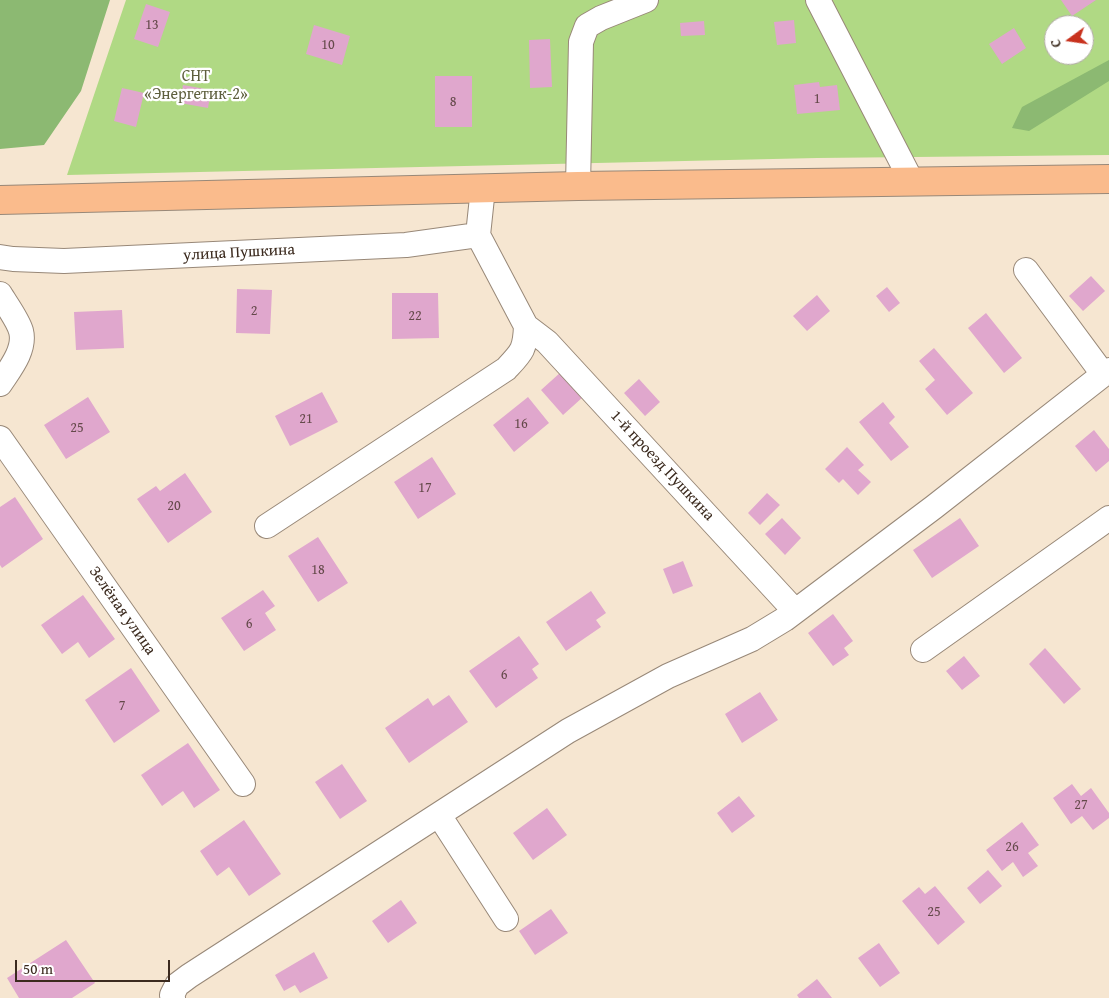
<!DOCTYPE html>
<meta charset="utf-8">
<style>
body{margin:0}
#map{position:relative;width:1109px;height:998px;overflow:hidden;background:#f6e6d1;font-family:"Gentium Book Plus",serif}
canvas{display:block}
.north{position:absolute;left:1044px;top:15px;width:50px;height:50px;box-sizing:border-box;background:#fff;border:1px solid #b1aaa5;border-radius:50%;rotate:256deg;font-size:14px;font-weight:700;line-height:20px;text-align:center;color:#3b2a1e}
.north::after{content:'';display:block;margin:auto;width:18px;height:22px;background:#c8321e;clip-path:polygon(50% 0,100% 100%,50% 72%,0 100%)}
.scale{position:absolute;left:15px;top:960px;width:155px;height:22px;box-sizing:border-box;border:2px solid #3b2a1e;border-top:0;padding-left:6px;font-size:15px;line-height:18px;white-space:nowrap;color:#3b2a1e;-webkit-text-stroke:4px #fff;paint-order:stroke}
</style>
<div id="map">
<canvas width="1109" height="998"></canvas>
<div class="north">С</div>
<div class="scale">50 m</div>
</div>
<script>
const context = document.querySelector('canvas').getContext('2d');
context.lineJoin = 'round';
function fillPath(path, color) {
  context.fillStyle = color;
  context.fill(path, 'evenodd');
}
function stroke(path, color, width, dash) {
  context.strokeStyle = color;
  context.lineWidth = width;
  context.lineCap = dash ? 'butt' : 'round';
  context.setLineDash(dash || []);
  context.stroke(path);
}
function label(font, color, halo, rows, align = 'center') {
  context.font = font + ' "Gentium Book Plus",serif';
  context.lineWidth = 4.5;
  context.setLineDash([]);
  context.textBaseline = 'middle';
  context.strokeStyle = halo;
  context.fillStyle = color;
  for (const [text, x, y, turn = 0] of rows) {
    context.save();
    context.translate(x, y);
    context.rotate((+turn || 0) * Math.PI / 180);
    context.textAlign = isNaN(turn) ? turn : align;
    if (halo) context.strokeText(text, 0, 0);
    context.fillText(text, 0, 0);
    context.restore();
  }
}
const green = new Path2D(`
 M126 0H1109V155L817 158 67 175ZM1054 25H1084V55H1054Z`);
const forest = new Path2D(`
 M0 0H110L81 91 44 145 0 149Z
 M1109 60V81L1029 131 1012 128 1022 107Z`);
const building = new Path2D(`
 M1061 0H1096L1072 16Z
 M146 4 170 12 158 47 134 39Z
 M794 20 796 43 777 45 774 22Z
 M704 21 705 35 681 36 680 23Z
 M314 25 350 36 342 65 306 54Z
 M1014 28 1026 48 1002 64 989 44Z
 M550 39 552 87 530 88 529 40Z
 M435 76H472V127H435Z
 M819 82 820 87 837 85 840 110 797 114 794 85Z
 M183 85 211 90 208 108 180 103Z
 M122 88 144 93 136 127 114 121Z
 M1091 276 1105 291 1083 311 1069 296Z
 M887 287 900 303 889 312 876 296Z
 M237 289 272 290 270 334 236 333Z
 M392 293H438L439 338 392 339Z
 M817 295 830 311 807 331 793 316Z
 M122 310 124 348 76 350 74 312Z
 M986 313 1022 358 1004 373 968 328Z
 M934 348 973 393 947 415 925 389 935 380 919 361Z
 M561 372 583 397 563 415 541 390Z
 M639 379 660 402 645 416 624 393Z
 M322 392 338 422 290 446 275 416Z
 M88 397 110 432 66 459 44 425Z
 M528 397 549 423 514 452 493 425Z
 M883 402 895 417 889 423 909 447 891 461 859 422Z
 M1094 430 1109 449V461L1096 472 1075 446Z
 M847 447 864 465 858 470 871 482 858 495 843 479 839 483 825 469Z
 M432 457 456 494 418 519 394 482Z
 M185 473 212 512 168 543 137 499 156 486 160 491Z
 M767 493 780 505 760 525 748 513Z
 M15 497 43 539 2 568 0 565V507Z
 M782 518 801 538 785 555 765 534Z
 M960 518 979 546 932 578 913 550Z
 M318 537 348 583 318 602 288 556Z
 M683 561 693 586 673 594 663 569Z
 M263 590 275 606 265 613 276 630 244 651 221 618Z
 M591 591 606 613 596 620 601 627 566 651 546 622Z
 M83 595 115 639 89 658 78 642 62 654 41 625Z
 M833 614 853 641 844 648 849 655 833 666 808 633Z
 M519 636 539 664 532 669 538 678 496 708 469 671Z
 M1045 648 1081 689 1064 704 1029 664Z
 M964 656 980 676 962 690 946 671Z
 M131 668 160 711 114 743 85 700Z
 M760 692 778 720 742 743 725 714Z
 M449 695 468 722 409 763 385 728 428 698 433 706Z
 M188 743 220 790 194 808 183 791 162 806 141 775Z
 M342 764 367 801 340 819 315 782Z
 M1072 784 1081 796 1091 788 1109 813V818L1093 830 1082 816 1071 824 1053 798Z
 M739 796 755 816 732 833 717 813Z
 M547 808 567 835 533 860 513 833Z
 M244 820 281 874 249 896 229 867 217 876 200 851Z
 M1022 822 1039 845 1028 853 1038 866 1023 877 1013 862 1002 871 986 850Z
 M988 870 1002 886 980 904 967 888Z
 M935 886 965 922 938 945 902 901 919 887 925 894Z
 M401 900 417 923 388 943 372 921Z
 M551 909 568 933 535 955 519 931Z
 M66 940 95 983 72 998H19L7 978Z
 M879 943 900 973 880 987 858 958Z
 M314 952 328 978 300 993 295 985 284 991 275 975Z
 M817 979 832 998H799L797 995Z`);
const minor = new Path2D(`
 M818 0 912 182
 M578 186 581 42 587 26 601 18 646 0
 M0 257 13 259 64 261 406 245 478 235
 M1026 270 1103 374
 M0 294C6 304 18 320 21 331 26 350 9 370 0 384
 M526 326 547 342 795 611
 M0 438 243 784
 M267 526 506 369C522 352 525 350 526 326L478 235 483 188
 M923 650 1109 518
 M439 815 506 919
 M173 998 172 995 177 985 189 976 568 731 668 676 752 639 785 619 934 507 1109 370`);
const major = new Path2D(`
 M0 200 578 186 1109 179`);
const numberNames = [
 ["13",152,25],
 ["10",328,45],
 ["1",817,99],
 ["8",453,102],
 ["2",254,311],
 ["22",415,316],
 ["21",306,419],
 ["16",521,424],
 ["25",77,428],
 ["17",425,488],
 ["20",174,506],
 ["18",318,570],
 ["6",249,624],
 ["6",504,675],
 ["7",122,706],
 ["27",1081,805],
 ["26",1012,847],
 ["25",934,912]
];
const parkNames = [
 ["СНТ",196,77],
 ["«Энергетик-2»",196,95]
];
const streetNames = [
 ["улица Пушкина",239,253,-3],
 ["1-й проезд Пушкина",662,466,47],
 ["Зелёная улица",122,611,55]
];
fillPath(green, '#b0d984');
fillPath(forest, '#8cb972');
fillPath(building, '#e0a7cd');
stroke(minor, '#988878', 26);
stroke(major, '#988878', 30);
stroke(minor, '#fff', 24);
stroke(major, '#fabb8c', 28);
label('14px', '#64494a', null, numberNames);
label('16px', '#5e5f3d', '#fff', parkNames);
label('16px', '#3b2a1e', '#fff', streetNames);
</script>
